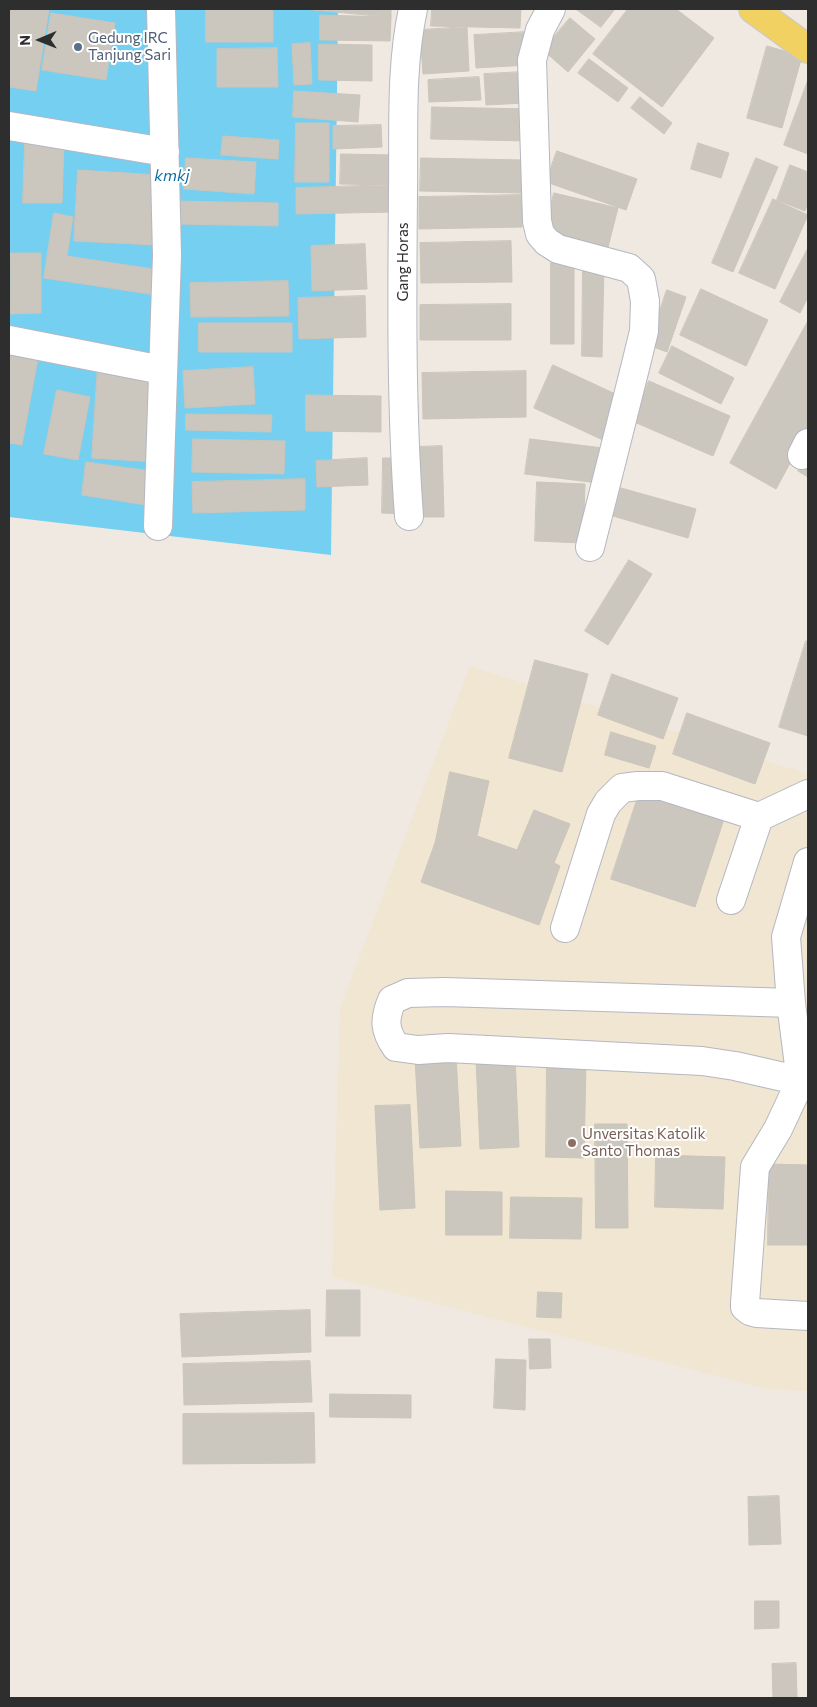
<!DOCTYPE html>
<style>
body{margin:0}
#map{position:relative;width:817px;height:1707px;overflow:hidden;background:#efe9e1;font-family:Commissioner,sans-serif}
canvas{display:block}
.frame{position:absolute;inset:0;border:10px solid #2e2e2e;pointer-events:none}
.north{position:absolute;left:15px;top:15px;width:50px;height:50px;-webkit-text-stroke:4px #fff;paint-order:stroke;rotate:269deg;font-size:14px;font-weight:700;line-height:20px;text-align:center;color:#2e2e2e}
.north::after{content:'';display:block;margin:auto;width:18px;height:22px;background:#2e2e2e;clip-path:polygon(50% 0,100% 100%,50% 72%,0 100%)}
</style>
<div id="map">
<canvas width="817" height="1707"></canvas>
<div class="frame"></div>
<div class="north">N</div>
</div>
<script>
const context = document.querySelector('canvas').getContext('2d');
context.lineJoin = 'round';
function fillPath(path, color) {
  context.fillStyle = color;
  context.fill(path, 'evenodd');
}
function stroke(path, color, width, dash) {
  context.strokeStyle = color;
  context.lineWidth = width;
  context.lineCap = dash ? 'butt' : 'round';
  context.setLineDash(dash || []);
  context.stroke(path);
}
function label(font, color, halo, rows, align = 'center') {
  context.font = font + ' Commissioner,sans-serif';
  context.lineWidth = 4;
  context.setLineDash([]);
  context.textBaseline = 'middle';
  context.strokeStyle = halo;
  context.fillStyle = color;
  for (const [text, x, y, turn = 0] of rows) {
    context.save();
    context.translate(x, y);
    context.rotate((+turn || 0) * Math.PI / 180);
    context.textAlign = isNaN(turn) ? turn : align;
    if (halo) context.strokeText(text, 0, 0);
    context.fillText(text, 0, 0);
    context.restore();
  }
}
const education = new Path2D(`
 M470 666 808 774V1391L767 1389 332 1277 340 1008Z`);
const water = new Path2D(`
 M9 9H338L331 555 9 517Z`);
const building = new Path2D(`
 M9 9H49L36 91 9 87Z
 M206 9H273V42H206Z
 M303 9H391V17Z
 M432 9H521L520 28 431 26Z
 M576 9H615L601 27Z
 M628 9H676L714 38 662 107 593 54Z
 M51 13 115 23 106 80 42 70Z
 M320 15 391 17 390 41 320 40Z
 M570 18 595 39 568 72 543 50Z
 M467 27 469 71 423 74 420 30Z
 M527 32 529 65 476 68 474 35Z
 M310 43 312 84 294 85 292 44Z
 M319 44 372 45V81L319 80Z
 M767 46 802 56 782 128 747 118Z
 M277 48 278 87H217V49Z
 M589 59 628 88 618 102 578 73Z
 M524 72 526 103 486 105 484 74Z
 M479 77 481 100 429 102 428 80Z
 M808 80V154L784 145Z
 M294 91 360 95 358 122 293 117Z
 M640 97 672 123 664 134 631 108Z
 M432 107 529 109 528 141 431 139Z
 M296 123H329V182H295Z
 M381 125 382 147 333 149V126Z
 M223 136 279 140 278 159 221 155Z
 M25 143 64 144 62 203H23Z
 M698 143 729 153 721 178 691 169Z
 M557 151 637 179 626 210 546 182Z
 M341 154 395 155 394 185 340 184Z
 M186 158 256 162 254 194 184 189Z
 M421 158 523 160V193L420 191Z
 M756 158 778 167 733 272 712 263Z
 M790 165 808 172V203L805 211 777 200Z
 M78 170 159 175 155 245 74 241Z
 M394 185 395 212 296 214V188Z
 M554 193 618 208 607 251 544 236Z
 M521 195 522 227 419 229V197Z
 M773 199 808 215 775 289 739 273Z
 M176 201 278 203V226L176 224Z
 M54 213 73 217 67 256 160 270 156 295 44 278Z
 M511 241 512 282 421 283 420 243Z
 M365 244 367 289 312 291 311 246Z
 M808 248V297L800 313 780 302Z
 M10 253H41V313L11 314Z
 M551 263H574V344H551Z
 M583 266 604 267 602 357 582 356Z
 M288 281 289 316 191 317 190 283Z
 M701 289 768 320 746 366 680 335Z
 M667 290 686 297 667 352 648 345Z
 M365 296 366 337 299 339 298 298Z
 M511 304V340H420V305Z
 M808 321V430L776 489 730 463Z
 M199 323H292V352H199Z
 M672 346 734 378 721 404 659 373Z
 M9 347 39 353 22 445 9 443Z
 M98 365 161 370 155 462 92 458Z
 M553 365 624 398 605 441 534 408Z
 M253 367 255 404 185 408 183 371Z
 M526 371V417L423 419 422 373Z
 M649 381 730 416 713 456 632 421Z
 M57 390 90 397 78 460 44 454Z
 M306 395 381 396V432L306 431Z
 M186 414 272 415 271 432 186 430Z
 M193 439 285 441 284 474 192 472Z
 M530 439 603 448 598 483 525 474Z
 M442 446 444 517H419L417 447Z
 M808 452V477L798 471Z
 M367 458 368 485 317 487 316 461Z
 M383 458H404L403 514 382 513Z
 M86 462 151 471 146 505 82 495Z
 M305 479V510L193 513 192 482Z
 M537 482 585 484 583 543 535 541Z
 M621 488 696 509 688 538 613 516Z
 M629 560 652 574 608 645 585 631Z
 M806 641 808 642V736L779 727Z
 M535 660 588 674 562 772 509 758Z
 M612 674 678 698 663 739 598 715Z
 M687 713 770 743 755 784 673 754Z
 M611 732 656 746 649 768 605 755Z
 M450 772 489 781 477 836 517 850 534 810 570 824 554 863 560 866 539 925 421 882 435 843Z
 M640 791 724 819 695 907 611 879Z
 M456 1056 461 1146 420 1148 415 1058Z
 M515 1057 519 1147 480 1149 476 1059Z
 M547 1061H586L584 1158 546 1157Z
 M410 1105 415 1208 380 1210 375 1106Z
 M595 1124H627L628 1228H596Z
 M656 1155 725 1157 723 1209 655 1207Z
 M769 1164 808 1165V1245H768Z
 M446 1191 502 1192V1235H446Z
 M511 1197 582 1198 581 1239 510 1238Z
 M327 1290H360V1336H326Z
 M538 1292 562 1293 561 1318 537 1317Z
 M310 1310 311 1352 182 1357 180 1314Z
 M529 1339H550L551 1368 530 1369Z
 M496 1359 526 1360 525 1410 494 1408Z
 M310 1361 312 1402 184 1405 183 1364Z
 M330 1394 411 1395V1418L330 1417Z
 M314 1413 315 1463 183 1464V1414Z
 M779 1496 781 1544 749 1545 748 1497Z
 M755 1601H779V1628L755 1629Z
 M796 1663 797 1698H773L772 1664Z`);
const minor = new Path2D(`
 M551 9 540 30 532 60 537 221 540 234 547 242 558 249 629 268 641 279 645 301 644 331 636 364 590 547
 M9 126 165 152
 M9 340 162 370
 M802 455 808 443
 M409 516C401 409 402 301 403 194 404 132 400 69 413 9
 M158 526 167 255 161 9
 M808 862 786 937 791 1003 801 1081 808 1082
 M731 900 759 817
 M565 928 601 814 608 802 622 788 638 786H662L759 817 808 794
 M791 1003 445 992 408 993 392 1000C384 1019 384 1030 396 1047L418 1050 448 1048 702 1061 735 1066 801 1081 793 1097 778 1129 755 1167 745 1303V1307L750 1311 757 1313 808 1316`);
const major = new Path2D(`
 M753 9 808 49`);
const markers = [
 [78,47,5,"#5c6f8a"],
 [572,1143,5,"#8d6e63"]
];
const serviceNames = [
 ["Gedung IRC",88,38],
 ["Tanjung Sari",88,55]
];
const streetNames = [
 ["Gang Horas",403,262,-90]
];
const educationNames = [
 ["Unversitas Katolik",582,1134],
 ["Santo Thomas",582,1151]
];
const waterNames = [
 ["kmkj",172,176]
];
fillPath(education, '#f0e6d1');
fillPath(water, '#75cff0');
fillPath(building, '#cbc7bf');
stroke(building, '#cbc5ba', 1);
stroke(minor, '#b4b7c1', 30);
stroke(major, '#c9c9c9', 30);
stroke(minor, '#fff', 28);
stroke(major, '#f2d163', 28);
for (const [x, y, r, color] of markers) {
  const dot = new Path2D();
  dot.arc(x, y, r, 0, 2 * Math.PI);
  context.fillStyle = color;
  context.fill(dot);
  stroke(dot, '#fff', 2);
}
label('15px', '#4e5e75', '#fff', serviceNames, 'left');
label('15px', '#2e2e2e', '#fff', streetNames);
label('15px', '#785e54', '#fff', educationNames, 'left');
label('italic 16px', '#0d6fa3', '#fff', waterNames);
</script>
